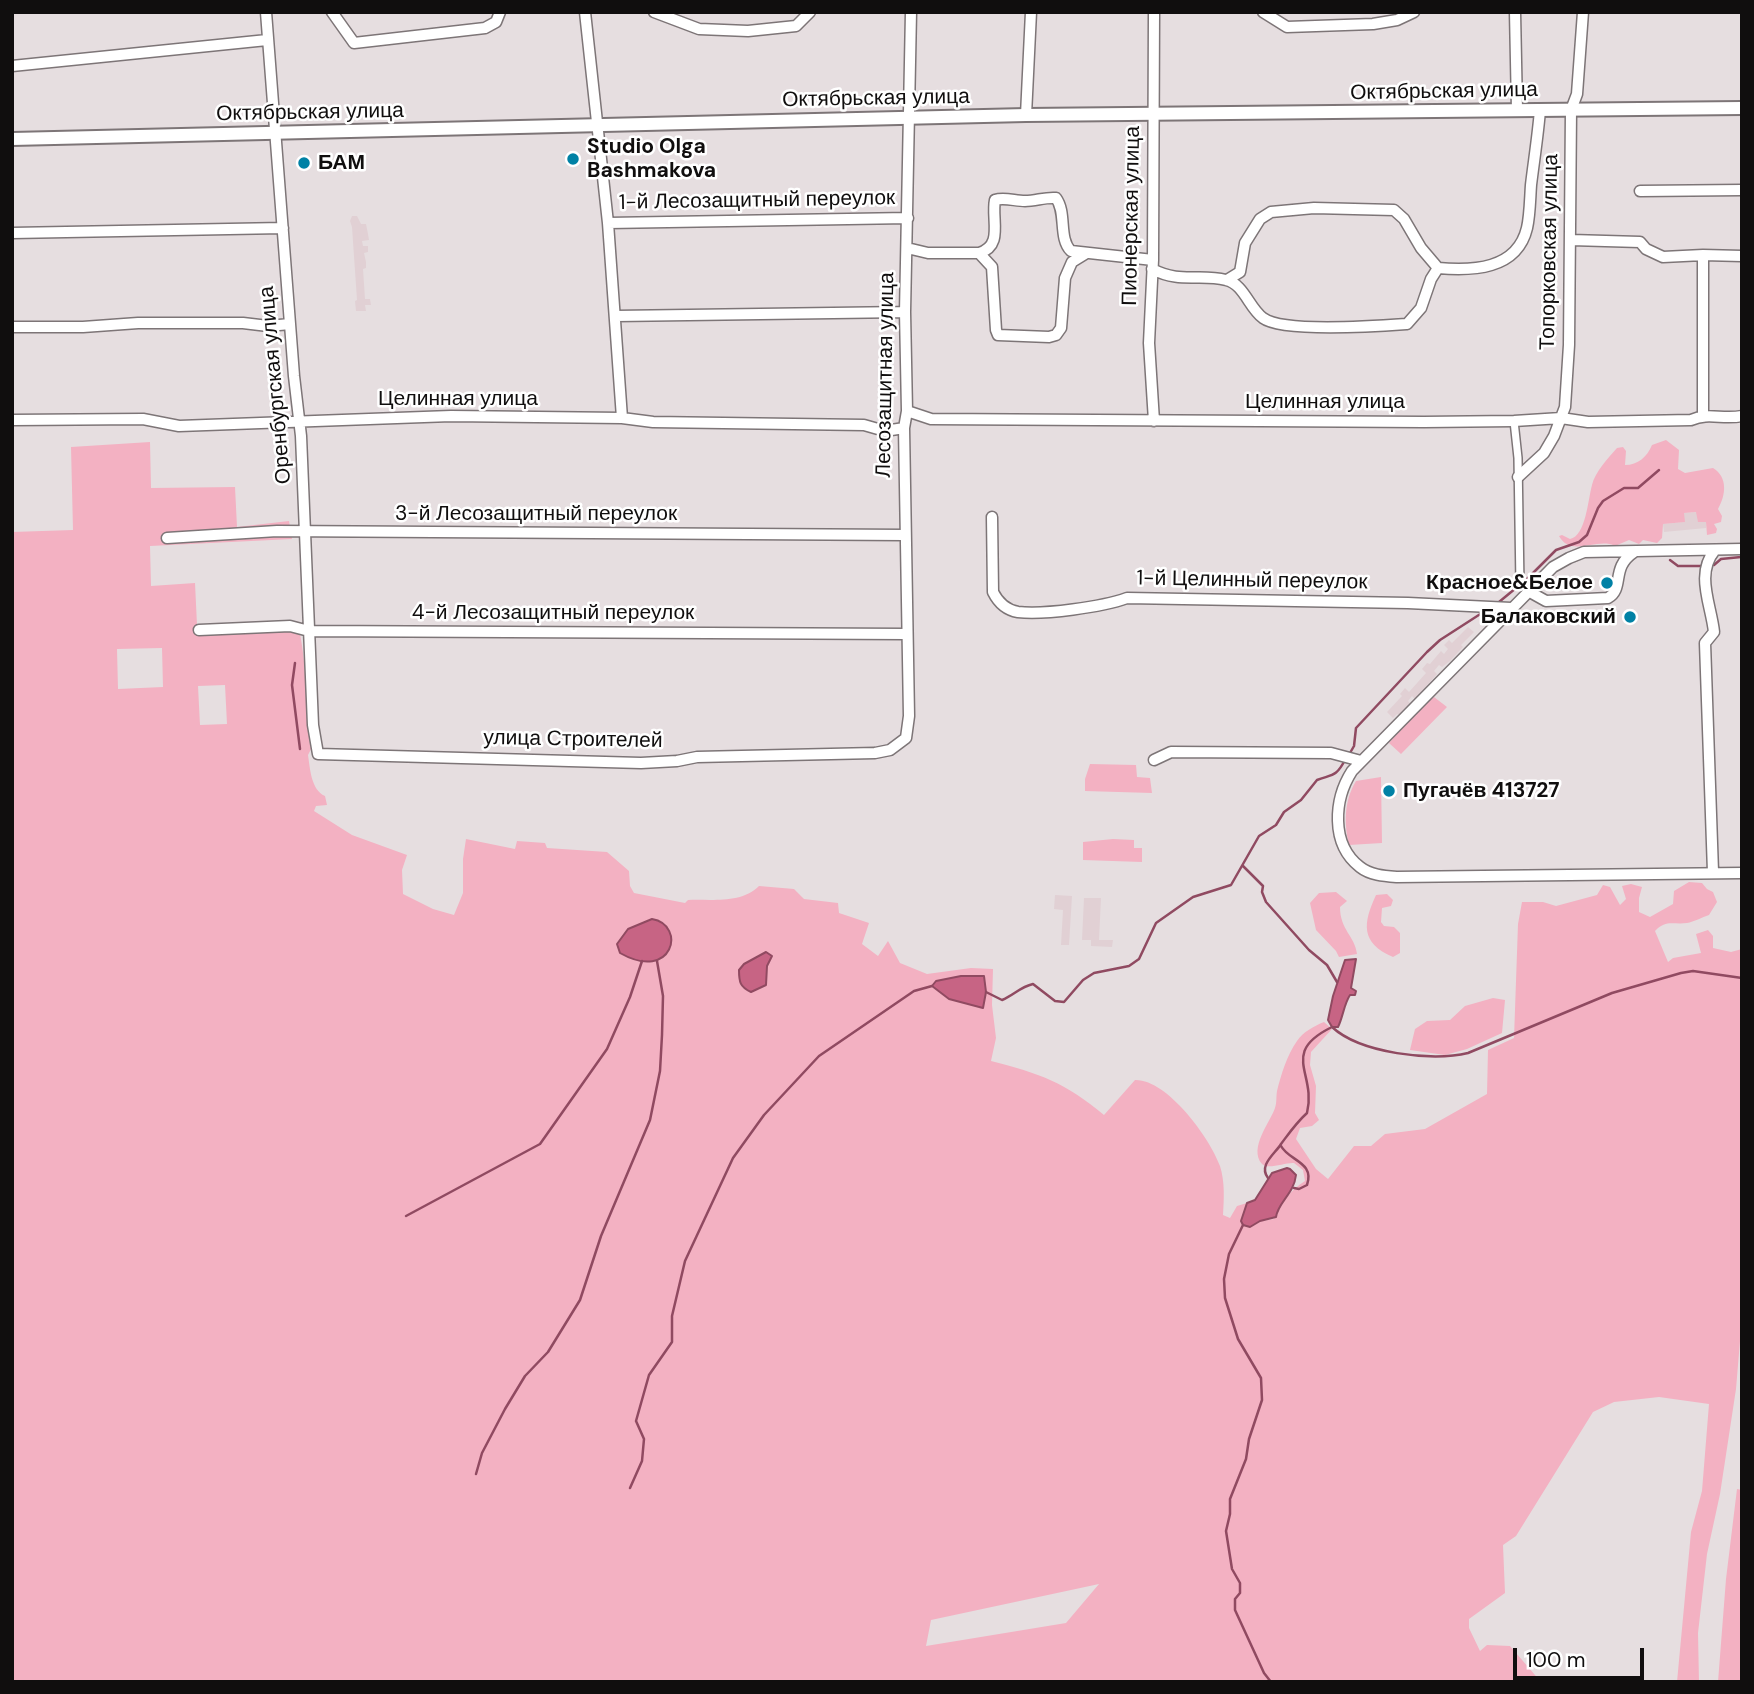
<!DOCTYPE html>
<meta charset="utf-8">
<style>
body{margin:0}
#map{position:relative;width:1754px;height:1694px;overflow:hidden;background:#e6dee0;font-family:"DM Sans",sans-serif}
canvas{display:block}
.frame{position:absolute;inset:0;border:14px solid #100e0e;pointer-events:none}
.scale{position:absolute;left:1513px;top:1648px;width:131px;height:32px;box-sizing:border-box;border:4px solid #100e0e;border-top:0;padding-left:9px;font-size:21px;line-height:24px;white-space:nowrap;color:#100e0e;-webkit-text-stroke:5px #fff;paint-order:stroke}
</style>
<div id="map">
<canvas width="1754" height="1694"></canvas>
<div class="frame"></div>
<div class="scale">100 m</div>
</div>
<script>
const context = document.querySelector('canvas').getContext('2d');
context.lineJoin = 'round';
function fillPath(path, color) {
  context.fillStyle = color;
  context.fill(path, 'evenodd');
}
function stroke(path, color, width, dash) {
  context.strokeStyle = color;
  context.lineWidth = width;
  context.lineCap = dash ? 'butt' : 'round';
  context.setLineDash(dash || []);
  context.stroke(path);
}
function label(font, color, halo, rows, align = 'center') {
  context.font = font + ' "DM Sans",sans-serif';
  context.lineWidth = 5;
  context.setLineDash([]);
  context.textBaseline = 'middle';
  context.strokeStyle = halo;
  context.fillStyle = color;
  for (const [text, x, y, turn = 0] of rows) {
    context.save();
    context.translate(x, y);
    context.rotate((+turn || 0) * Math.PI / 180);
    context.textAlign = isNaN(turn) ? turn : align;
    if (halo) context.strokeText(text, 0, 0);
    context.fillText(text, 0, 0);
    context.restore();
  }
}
const built = new Path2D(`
 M352 216H357L361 224H366L368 234 369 240 362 241 363 246H368V252L364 253 366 262V268L363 269 365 299H370L371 305H365L366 311H356L355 301 357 300 352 227 350 221Z
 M1697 512 1706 522V528L1664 532 1663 524 1684 522V513Z
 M1468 627 1474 632 1461 645 1463 647 1450 661 1442 667 1439 665 1434 671 1437 674 1415 699 1412 696 1408 701 1410 703 1399 715 1397 714 1393 718 1387 712 1402 696 1400 694 1405 688 1409 692 1426 673 1422 669 1427 663 1430 664 1441 651 1444 654 1448 649 1444 645 1449 640 1452 643Z
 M1055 895 1072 896 1069 945H1061L1063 910 1054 909Z
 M1084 898H1101L1099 940H1113L1112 947 1091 946V940H1082Z`);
const green = new Path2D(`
 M1666 440 1679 450 1678 469 1685 473 1713 468C1728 477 1726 495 1718 509L1722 516 1721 522 1714 524 1717 529 1716 533 1707 535 1706 522H1698L1696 512 1684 513 1685 522 1663 524 1662 538 1657 543 1643 540 1639 544 1629 540 1615 546C1597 537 1571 558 1559 536L1562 535 1570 539C1586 536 1588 499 1592 485 1595 472 1608 458 1617 448L1623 447 1626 451 1625 465C1638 465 1647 457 1652 445Z
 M150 442 151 488 235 487 237 527 289 521 292 539 150 546 151 586 195 583 197 625 297 621C308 663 305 707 311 749L308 755C310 768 311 790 325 796L327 805 316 806 314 811 352 835 407 855 402 870 403 894 433 909 454 915 463 893V859L466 839 515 849 517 841 545 843 547 848 607 852 629 871 630 886 634 893 685 903 688 900C712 899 741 904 759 886L794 889 804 899 838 903 839 913 869 923 862 944 878 956 888 941 900 963 927 974 971 968 993 969 992 1005 996 1038 991 1061C1039 1073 1066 1083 1104 1115L1135 1080C1167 1079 1210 1138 1220 1166 1225 1182 1224 1199 1223 1215L1230 1218 1237 1206 1247 1203 1243 1213 1256 1222 1274 1219C1280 1203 1291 1190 1305 1181L1303 1170 1294 1163C1286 1162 1268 1170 1262 1164 1248 1148 1271 1121 1275 1108 1277 1102 1276 1097 1277 1091 1281 1075 1287 1055 1297 1041 1303 1032 1314 1026 1324 1022L1332 1029 1311 1052 1310 1065 1316 1086 1315 1113 1319 1120 1312 1126 1300 1128 1296 1139 1316 1169 1328 1179 1354 1146H1371L1385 1134 1425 1129 1487 1094 1488 1050 1514 1038 1518 924 1522 902H1543L1556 906 1597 895 1603 885 1610 887 1620 905 1626 899 1622 886 1631 884 1642 887 1639 898V912L1650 917 1673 904 1674 891 1689 882 1702 883 1707 889 1713 892 1717 902 1709 915C1702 917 1694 922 1687 923 1673 925 1666 919 1655 931L1668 962 1673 958 1701 953 1696 934 1708 930 1713 936V948L1731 952 1742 949V1317L1736 1389 1720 1494 1707 1554 1698 1633 1699 1682H1677L1691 1532 1702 1491 1709 1404 1659 1397 1614 1402 1593 1412 1516 1536 1503 1545 1505 1593 1469 1619V1628L1480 1651 1487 1645 1510 1646 1541 1682H12V532L73 530 71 447ZM162 648 163 687 118 689 117 649ZM225 685 227 724 200 725 198 686ZM1099 1584 1066 1623 926 1646 931 1620Z
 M1434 697 1447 707 1401 754 1389 743 1418 710Z
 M1090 764 1136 765 1137 777 1150 778 1152 793 1085 791V779Z
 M1381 777 1382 843 1349 845C1344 823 1344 801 1356 781Z
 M1113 839 1134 840V848H1142V862L1083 860V842Z
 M1336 892 1347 901 1340 907C1340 930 1355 936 1357 954L1339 957 1336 951 1316 930 1310 903 1319 893Z
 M1387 894 1393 900 1391 906 1382 908 1381 922 1384 926 1394 927 1400 933V953L1393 957C1360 943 1363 923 1376 895Z
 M1493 998 1505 1000 1502 1033 1467 1049 1445 1055 1410 1050 1415 1029 1427 1021 1450 1020 1465 1006Z
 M1737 1489 1742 1490V1682H1718L1726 1579Z`);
const water = new Path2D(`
 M652 919C687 925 673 983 620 953L617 944 628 929Z
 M766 952 772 956 767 966 766 985 751 992C740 987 739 982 739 970L744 964Z
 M1356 959 1351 988 1356 991 1355 995H1350C1344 1004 1343 1017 1338 1027H1332L1328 1020 1333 996 1345 960Z
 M961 976H984L986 992 983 1008 949 999 932 986 936 981Z
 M1287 1168 1290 1169 1296 1175C1294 1194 1278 1202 1276 1217L1260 1221 1250 1227 1243 1225 1241 1221 1247 1203 1255 1200 1272 1173Z`);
const stream = new Path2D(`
 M1670 560 1678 566H1701
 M1714 565 1721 559 1741 557
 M1524 582 1556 550 1579 542 1587 535 1598 508 1603 501 1624 488H1638L1659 470
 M1499 602 1516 588
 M295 663 292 685 300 749
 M1350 753 1354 746 1356 728 1427 652 1440 640 1485 611
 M1243 866 1263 886 1262 892 1266 902 1309 950 1327 965 1337 982
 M986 992 1002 1000C1014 995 1020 987 1033 984L1055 1001 1064 1002 1083 980 1094 973 1129 966 1139 959 1156 923 1193 897 1231 885 1259 836 1276 825 1284 812 1301 800 1317 780C1333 774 1336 777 1345 760
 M1281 1146C1289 1161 1315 1162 1307 1185L1299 1189 1294 1188
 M1268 1178C1258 1165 1275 1154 1281 1144 1290 1132 1296 1123 1307 1113 1317 1073 1279 1053 1332 1027 1360 1053 1432 1062 1468 1053L1612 993 1681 973 1693 971 1742 978
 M406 1216 540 1144 607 1049 630 997 642 961
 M1243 1225 1229 1254 1224 1279 1225 1298 1238 1339 1261 1378 1262 1400 1249 1439 1246 1459 1230 1499V1514L1226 1531 1232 1569 1240 1583V1593L1235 1599V1610L1264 1673 1271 1682
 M476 1474 482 1453 505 1409 525 1376 548 1352 580 1300 601 1236 650 1120 660 1071 662 1035 663 996 657 961
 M630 1488 642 1461 644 1439 636 1421 649 1375 672 1342V1316L685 1261 733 1158 764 1115 819 1056 914 991 932 986`);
const pedestrian = new Path2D(`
 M1514 421 1518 458 1520 586`);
const minor = new Path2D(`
 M266 12 294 376 301 436 313 725 318 754 641 763 677 761 697 757 875 753 890 750 906 738 909 716 904 428 907 411 905 312 911 12
 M332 12 354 43 485 28 496 22 500 12
 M585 12 608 223 622 418
 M654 12 699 29 748 31 796 26 810 12
 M1263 12 1287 27 1373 24 1397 20 1414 12
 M1515 12 1517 110
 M12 66 267 40
 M1026 115 1031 12
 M1640 191 1742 190
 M608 223 908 218
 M12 233 283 228
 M1571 240 1640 242 1646 249 1663 257 1703 255 1742 256
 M907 248 928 253H979C1004 246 991 219 995 200 1004 197 1015 201 1025 201 1036 201 1045 197 1056 198 1067 213 1058 238 1071 251L1153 260
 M979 253 992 267 996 330 998 335 1049 337 1056 335 1061 328 1065 278 1072 262 1085 254
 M1703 255V414
 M1152 269C1181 284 1199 273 1226 280 1244 284 1249 308 1263 318 1283 333 1379 326 1407 324L1421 308 1431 279 1438 268
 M1227 280 1240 272 1245 243 1260 219 1271 212 1314 208 1394 210 1404 219 1421 248 1438 268C1472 271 1517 270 1527 228 1530 215 1530 199 1531 185 1534 160 1538 135 1540 110
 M616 316 905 312
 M12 327H83L138 323H243L268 326 290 324
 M907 411 931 419 1424 422 1514 421 1561 418 1588 422 1691 420C1709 412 1722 420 1742 416
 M12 420 143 419 179 426 451 416 622 418 653 422 864 425 885 431 904 428
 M1154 421 1149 343 1153 260 1154 12
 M1518 477 1544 453 1554 436 1565 407 1569 345 1571 110 1577 94 1583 12
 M992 517 993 592C998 602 1006 610 1018 612 1044 615 1102 607 1127 598L1408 603 1511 608
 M167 538 277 531 905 535
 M1742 549 1584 552 1569 558 1553 567 1352 771C1334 799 1330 844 1360 867 1370 875 1384 876 1397 877L1742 873
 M1528 591 1546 601 1608 598C1625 588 1610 568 1634 552
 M199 630 290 626 309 631 907 634
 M1154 760 1171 752 1331 753 1361 761
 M1713 872 1705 643 1714 632C1711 604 1695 574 1715 550`);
const tertiary = new Path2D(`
 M12 139 1026 115 1742 108`);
const markers = [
 [573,159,7,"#0081a5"],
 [304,163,7,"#0081a5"],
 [1607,583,7,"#0081a5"],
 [1630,617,7,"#0081a5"],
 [1389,791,7,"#0081a5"]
];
const streetNames = [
 ["Октябрьская улица",1444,92,-1],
 ["Октябрьская улица",876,99,-1],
 ["Октябрьская улица",310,113,-1],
 ["1-й Лесозащитный переулок",757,201,-1],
 ["Пионерская улица",1132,216,-89],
 ["Топорковская улица",1550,252,-89],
 ["Лесозащитная улица",886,375,-89],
 ["Оренбургская улица",276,385,-95],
 ["Целинная улица",458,399],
 ["Целинная улица",1325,402],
 ["3-й Лесозащитный переулок",536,514],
 ["1-й Целинный переулок",1252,581,1],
 ["4-й Лесозащитный переулок",553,613],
 ["улица Строителей",573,740,1]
];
const poiNames = [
 ["Studio Olga",587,147],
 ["Bashmakova",587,171],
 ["БАМ",318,163],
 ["Красное&Белое",1593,583,"right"],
 ["Балаковский",1616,617,"right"],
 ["Пугачёв 413727",1403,791]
];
fillPath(built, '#e1d0d4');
fillPath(green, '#f3b1c2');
fillPath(water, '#c76484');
stroke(water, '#904a61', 2);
stroke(stream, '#904a61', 2.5);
stroke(pedestrian, '#7d7577', 10);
stroke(minor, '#7d7577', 13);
stroke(tertiary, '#7d7577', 16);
stroke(pedestrian, '#fff', 7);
stroke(minor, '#fff', 10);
stroke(tertiary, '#fff', 12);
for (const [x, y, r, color] of markers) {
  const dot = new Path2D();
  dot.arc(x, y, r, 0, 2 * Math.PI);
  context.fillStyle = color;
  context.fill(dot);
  stroke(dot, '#fff', 2.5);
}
label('21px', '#100e0e', '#fff', streetNames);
label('bold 21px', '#100e0e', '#fff', poiNames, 'left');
</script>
